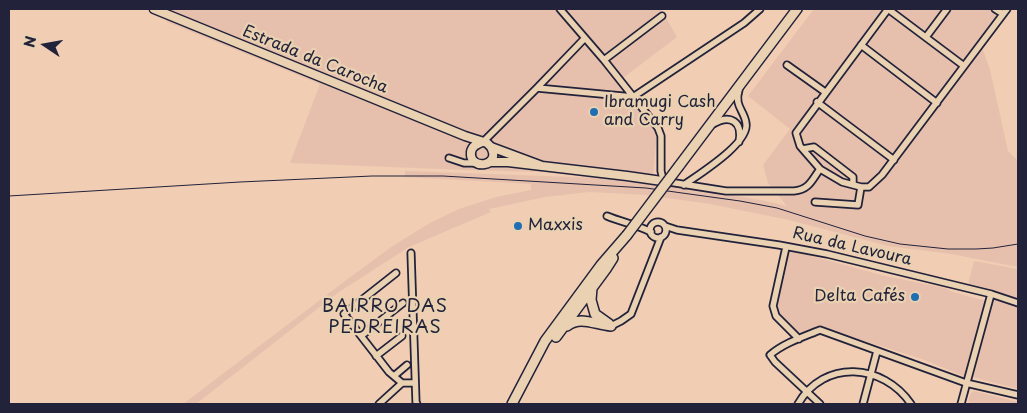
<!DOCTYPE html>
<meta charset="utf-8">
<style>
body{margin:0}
#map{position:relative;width:1027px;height:413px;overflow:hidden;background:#f0cdb3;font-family:"Playpen Sans",sans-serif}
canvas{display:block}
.frame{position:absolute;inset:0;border:10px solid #22223b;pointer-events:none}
.north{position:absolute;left:20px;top:20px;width:50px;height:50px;-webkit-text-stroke:4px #e9d1b1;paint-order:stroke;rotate:282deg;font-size:14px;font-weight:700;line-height:20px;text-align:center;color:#22223b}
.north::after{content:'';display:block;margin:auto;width:18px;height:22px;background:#22223b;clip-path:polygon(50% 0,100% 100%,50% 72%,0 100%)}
</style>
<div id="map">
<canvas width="1027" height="413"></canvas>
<div class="frame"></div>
<div class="north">N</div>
</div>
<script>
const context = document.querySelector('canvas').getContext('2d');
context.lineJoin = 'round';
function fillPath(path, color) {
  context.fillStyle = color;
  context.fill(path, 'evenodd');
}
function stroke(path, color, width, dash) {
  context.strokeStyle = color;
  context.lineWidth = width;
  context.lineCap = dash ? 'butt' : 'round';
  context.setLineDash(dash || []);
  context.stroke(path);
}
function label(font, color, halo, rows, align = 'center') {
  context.font = font + ' "Playpen Sans",sans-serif';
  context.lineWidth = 4.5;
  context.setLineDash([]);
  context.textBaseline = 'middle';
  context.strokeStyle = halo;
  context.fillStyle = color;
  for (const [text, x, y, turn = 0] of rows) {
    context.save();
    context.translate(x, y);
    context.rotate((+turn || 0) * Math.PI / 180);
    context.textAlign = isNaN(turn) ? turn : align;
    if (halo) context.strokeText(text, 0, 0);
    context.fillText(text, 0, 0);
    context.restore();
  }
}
const built = new Path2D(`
 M161 9H661L677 37 619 81 657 131 653 177 545 172 466 170 290 163 320 84 167 22Z
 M814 9H1007L981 44 990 70 1008 151 1018 161V267L951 254 888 246 789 220 710 204 646 195 589 192 545 197 489 209 491 212 409 247 339 292 196 404H183L345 281 394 245 430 223 459 209 496 197 531 190V184L405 177V171L602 178 682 187 761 200 787 206 768 183 763 165 790 129 748 96Z
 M789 250 885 276 945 288 953 292 986 301 971 366 966 377 922 359 821 327 803 333 796 331 786 324 779 315 775 307Z
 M974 261 1018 269V300L968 285Z
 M995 297 1018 305V389L973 377Z
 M974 391 1018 402V404H969L970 402H968L971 393Z`);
const street = new Path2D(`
 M560 9 604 60 658 128 661 136V171C662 177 663 179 669 182L726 191H794C809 190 812 180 820 169
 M888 9 796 133 800 146 820 169 842 182 861 187H869L882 175 1007 9
 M888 9 964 66
 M995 9 1003 14
 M926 37 947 9
 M861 45 937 103
 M604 60 662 16
 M787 65 825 92
 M537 88 633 97
 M633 97 744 23 760 9
 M817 102 894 160
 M713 124C730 114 743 121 739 142
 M483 142 537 88 585 38
 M803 149 814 147 853 177V184
 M449 158 464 163H476
 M684 185C699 174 750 143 746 123 744 110 734 106 739 90
 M815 202 858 205 861 187
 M607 216C621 222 638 225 651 232
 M650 230a8 8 0 1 1 16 0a8 8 0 1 1-16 0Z
 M665 226 677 230 779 245 827 254 991 294 1018 303
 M786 247 773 306 776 316 799 339
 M411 253 416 402 417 404
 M396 273 344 314 389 372 402 383H415
 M611 326 621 321 631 314 661 237
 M361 336 403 303
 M376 356 402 336
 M394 376 407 365
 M379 404 402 383
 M798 404C824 359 883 363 911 404
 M820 404 775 362 770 355C784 343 803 337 820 330L966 383 1018 395
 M863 404 877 351
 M961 404 991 294`);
const secondary = new Path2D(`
 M154 9 465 136 487 143 491 147 542 166
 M482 142C477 144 472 146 471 152 469 171 502 167 491 147
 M490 162H508L627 176 669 182`);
const primary = new Path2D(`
 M679 166 797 9
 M592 288 591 300 595 314 609 324
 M567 326C580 315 596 325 611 326
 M556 337 606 269 613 258
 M512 404 545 341 601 265 627 235`);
const rail = new Path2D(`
 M9 196 240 182 372 176H443L646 188 740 201 777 208 865 236 900 244 919 246 948 249H976L993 248 1018 244`);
const primaryBridge = new Path2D(`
 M627 235 679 166`);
const markers = [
 [594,112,5,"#1f6fb2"],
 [518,226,5,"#1f6fb2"],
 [915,297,5,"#1f6fb2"]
];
const streetNames = [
 ["Estrada da Carocha",315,60,22],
 ["Rua da Lavoura",852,247,13]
];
const poiNames = [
 ["Ibramugi Cash",604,103],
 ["and Carry",604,121],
 ["Maxxis",528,226],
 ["Delta Cafés",905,297,"right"]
];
const neighbourhoodNames = [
 ["BAIRRO DAS",385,307],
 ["PEDREIRAS",385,328]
];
fillPath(built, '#e7c0ad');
stroke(street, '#22223b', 9);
stroke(secondary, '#22223b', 11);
stroke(primary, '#22223b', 12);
stroke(street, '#e9d1b1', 5.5);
stroke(secondary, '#e9d1b1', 8);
stroke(primary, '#e9d1b1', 9);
stroke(rail, '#22223b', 1);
stroke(primaryBridge, '#22223b', 12, []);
stroke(primaryBridge, '#e9d1b1', 9);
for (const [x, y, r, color] of markers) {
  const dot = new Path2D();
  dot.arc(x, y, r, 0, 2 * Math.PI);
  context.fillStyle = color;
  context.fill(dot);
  stroke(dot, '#e9d1b1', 2);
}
label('16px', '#22223b', '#e9d1b1', streetNames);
label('16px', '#22223b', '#e9d1b1', poiNames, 'left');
context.letterSpacing = '1px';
label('18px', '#22223b', '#e9d1b1', neighbourhoodNames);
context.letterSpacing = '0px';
</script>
